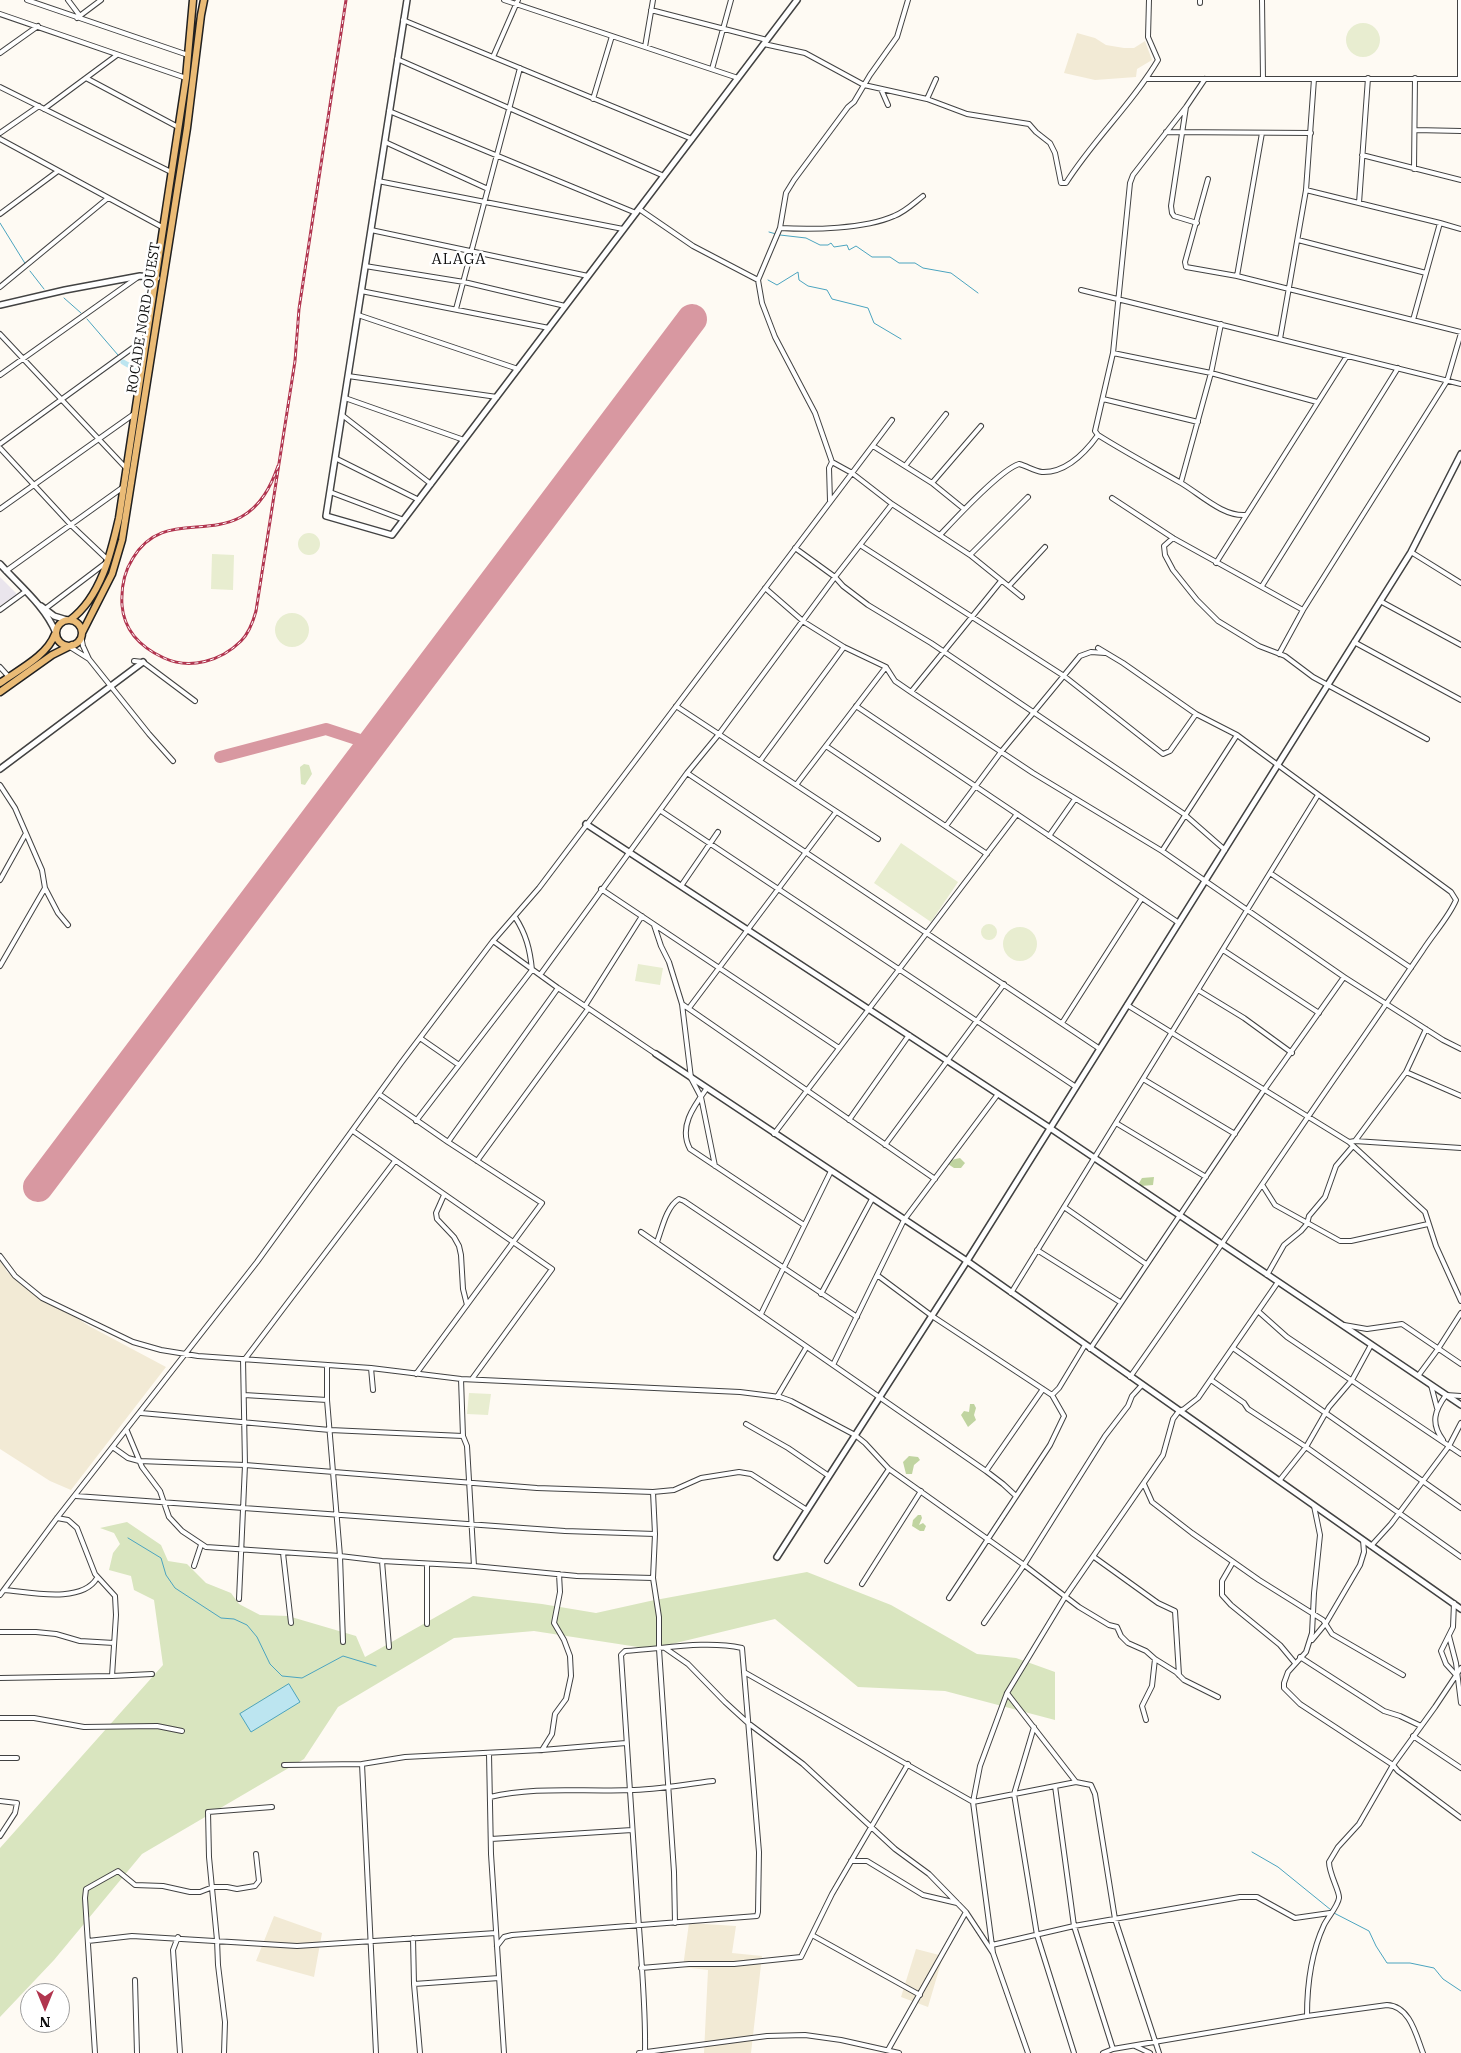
<!DOCTYPE html>
<style>
body{margin:0}
#map{position:relative;width:1461px;height:2053px;overflow:hidden;background:#fefaf3;font-family:"IBM Plex Serif",serif}
canvas{display:block}
.north{position:absolute;left:20px;top:1983px;width:50px;height:50px;box-sizing:border-box;background:#fff;border:1px solid #9f9f9f;border-radius:50%;rotate:180deg;font-size:14px;font-weight:700;line-height:20px;text-align:center;color:#0f0f0f}
.north::after{content:'';display:block;margin:auto;width:18px;height:22px;background:#b1354f;clip-path:polygon(50% 0,100% 100%,50% 72%,0 100%)}
</style>
<div id="map">
<canvas width="1461" height="2053"></canvas>
<div class="north">N</div>
</div>
<script>
const context = document.querySelector('canvas').getContext('2d');
context.lineJoin = 'round';
function fillPath(path, color) {
  context.fillStyle = color;
  context.fill(path, 'evenodd');
}
function stroke(path, color, width, dash) {
  context.strokeStyle = color;
  context.lineWidth = width;
  context.lineCap = dash ? 'butt' : 'round';
  context.setLineDash(dash || []);
  context.stroke(path);
}
function label(font, color, halo, rows, align = 'center') {
  context.font = font + ' "IBM Plex Serif",serif';
  context.lineWidth = 5;
  context.setLineDash([]);
  context.textBaseline = 'middle';
  context.strokeStyle = halo;
  context.fillStyle = color;
  for (const [text, x, y, turn = 0] of rows) {
    context.save();
    context.translate(x, y);
    context.rotate((+turn || 0) * Math.PI / 180);
    context.textAlign = isNaN(turn) ? turn : align;
    if (halo) context.strokeText(text, 0, 0);
    context.fillText(text, 0, 0);
    context.restore();
  }
}
const industrial = new Path2D(`
 M0 577 17 594 0 606Z`);
const farmland = new Path2D(`
 M1077 33 1095 38 1106 45 1124 48H1134L1145 41 1152 60 1137 69 1136 77 1095 80 1064 73Z
 M0 1256 7 1272 89 1326 166 1367 71 1490 50 1481 0 1449Z
 M274 1916 322 1933 314 1977 256 1961Z
 M689 1923 736 1926 732 1953 762 1956 751 2053H704L708 1970 683 1967Z
 M916 1949 943 1956 928 2007 901 1997Z`);
const green = new Path2D(`
 M304 764 309 765 312 774 305 785 301 784 300 767Z
 M127 1522 161 1545 168 1561 187 1564 206 1583 231 1593 239 1604 260 1615 288 1616 356 1636 365 1657 473 1596 542 1604 596 1613 650 1601 807 1572 891 1605 977 1654 1016 1658 1055 1672V1720L945 1691 858 1687 775 1619 651 1649 534 1631 454 1638 338 1707 304 1759 142 1854 54 1960 0 2017V1848L163 1665 154 1600 134 1590 131 1576 109 1570 113 1553 120 1544 114 1533 100 1528Z`);
const forest = new Path2D(`
 M960 1158 965 1163 961 1168H954L948 1164 951 1160Z
 M1154 1177 1153 1185 1141 1186 1139 1183 1142 1178Z
 M970 1404H974L976 1408 974 1415 976 1420 968 1427 961 1415 964 1411 969 1412Z
 M909 1456 918 1457 920 1460 914 1465 912 1474H906L903 1462Z
 M918 1515H921L922 1518 919 1525 923 1523 926 1526 924 1531H920L912 1526 913 1520Z`);
const pitch = new Path2D(`
 M1346 40a17 17 0 1 1 34 0a17 17 0 1 1-34 0Z
 M298 544a11 11 0 1 1 22 0a11 11 0 1 1-22 0Z
 M212 554 234 555 233 590 211 589Z
 M275 630a17 17 0 1 1 34 0a17 17 0 1 1-34 0Z
 M901 843 958 882 931 922 874 883Z
 M981 932a8 8 0 1 1 16 0a8 8 0 1 1-16 0Z
 M1003 944a17 17 0 1 1 34 0a17 17 0 1 1-34 0Z
 M638 964 663 968 660 985 635 981Z
 M469 1393 491 1394 488 1415 467 1414Z`);
const water = new Path2D(`
 M289 1684 300 1702 251 1732 240 1714Z`);
const stream = new Path2D(`
 M0 223 26 265
 M769 232 776 234
 M780 235 806 238 820 245H828L831 243 834 247 847 245 849 250 856 246 872 257H890L899 263H915L923 268 951 273 978 293
 M30 271 44 289
 M768 280 777 285 798 272 799 280 808 286 827 290 832 299 868 308 874 323 901 339
 M64 298 81 313
 M87 319 118 355
 M128 1538 161 1558 166 1575 175 1588 221 1618 234 1619 247 1625 257 1637 270 1664 282 1676 302 1678 343 1656 376 1666
 M1252 1852 1278 1867 1331 1910
 M1334 1913 1369 1931 1376 1946 1387 1963H1410L1434 1968 1443 1979 1461 1991`);
const canal = new Path2D(`
 M123 362 135 369`);
const taxiway = new Path2D(`
 M220 757 326 729 372 744`);
const runway = new Path2D(`
 M38 1187 692 319`);
const minor = new Path2D(`
 M27 0 188 55
 M68 0 80 16
 M504 0 738 78
 M1200 0V3
 M1262 0 1263 79
 M651 10 767 40
 M0 14 186 78
 M77 18 101 0
 M403 20 692 139
 M764 44 805 53 864 85 927 99 967 114 1029 124 1036 132 1050 143 1055 153 1061 183H1066C1093 140 1132 104 1158 60L1148 37 1149 0
 M645 47 653 0
 M0 53 38 26
 M493 57 518 0
 M397 59 664 176
 M712 69 731 0
 M86 78 178 127
 M1147 79H1461
 M1205 79 1186 107 1133 175 1130 183 1113 353 1095 431 1098 435C1125 452 1153 467 1181 483 1200 494 1223 517 1246 515
 M1460 79V0
 M0 87 171 172
 M881 89 888 105
 M593 99 612 36
 M927 99 936 79
 M1186 107 1171 206 1172 213 1174 216 1197 223
 M44 109 117 55
 M389 111 636 213
 M1415 130 1461 131
 M1166 132 1311 133
 M0 133 39 106
 M0 139 162 227
 M385 142 488 189
 M1362 155 1461 180
 M1414 169 1415 78
 M1208 179 1185 262 1186 267 1237 276 1461 332
 M378 181 623 229
 M1306 190 1440 223 1413 320
 M1359 203 1368 78
 M639 209 693 246 758 280
 M0 214 58 171
 M1440 223 1461 229
 M780 228C813 230 864 229 894 216 905 212 914 203 923 196
 M371 230 588 276
 M1298 240 1426 273
 M365 266 464 282 565 306
 M1237 276 1262 133
 M0 287 108 198
 M1081 290 1461 384
 M361 291 549 328
 M456 309 520 68
 M358 315 518 369
 M0 334 125 467
 M1280 339 1306 190 1314 79
 M1113 353 1211 373 1317 402
 M0 375 138 277
 M348 376 497 397
 M345 398 464 440
 M1103 399 1198 422
 M342 415 431 484
 M0 444 145 339
 M873 446 932 483 964 509
 M0 448 71 525 108 560
 M335 458 419 500
 M832 462 852 473 892 504 970 555 1022 597
 M905 466 946 414
 M1181 482 1211 373 1221 324
 M932 483 981 426
 M330 492 404 520
 M1112 498 1173 538 1303 610
 M830 501 829 468 832 462 815 413 775 337 762 303 758 280 780 228 786 193 794 180 848 107 854 102 870 75 897 37 908 0
 M0 509 134 414
 M940 535C956 518 1000 470 1019 464 1027 466 1034 471 1042 472 1066 473 1085 453 1098 435
 M1173 538 1164 546 1165 555 1173 570 1197 600 1218 621 1259 646 1285 656 1313 677 1427 739
 M860 545 1064 676 1163 754 1170 751 1196 714
 M795 548 835 577 843 586 868 605 931 643 1184 814 1225 850
 M1411 552 1461 583
 M970 555 1028 497
 M1216 563 1347 356
 M6 571 122 488
 M1009 586 1045 547
 M1262 586 1398 368
 M765 588 804 622 844 647 886 667 895 681 911 692 1033 773 1162 851 1344 977 1443 1040 1461 1049
 M1380 601 1461 645
 M45 609 107 562
 M0 610 26 591
 M81 636 83 646 89 659 149 734 173 761
 M1354 642 1461 700
 M70 647 89 659
 M1098 648 1123 663 1196 714 1237 735 1451 892 1456 900C1449 917 1433 934 1423 950 1397 988 1372 1025 1346 1062 1273 1166 1204 1273 1130 1377
 M1279 654 1303 610 1447 381 1461 333
 M134 661 143 662 195 701
 M0 667 9 677
 M911 692 1001 581
 M676 706 878 839
 M856 706 1179 923
 M826 746 987 854
 M760 761 844 647
 M687 773 1100 1049
 M0 785 15 808 42 870 45 888 58 913 68 925
 M796 785 886 667
 M661 811 1076 1087
 M946 826 1001 752 1080 656 1091 652 1105 653
 M1049 836 1075 799
 M1162 851 1237 735
 M1270 873 1411 968
 M0 880 25 835
 M681 886 718 832
 M601 889 839 1048
 M654 925 661 946 669 962 682 1004 691 1078 701 1097 715 1166
 M493 941 558 988 656 1054
 M1223 950 1319 1013
 M0 966 45 888
 M540 975 687 773 719 734 835 577 892 504
 M1198 990 1244 1018 1292 1053
 M682 1004 935 1179
 M1127 1005 1349 1142 1355 1141 1406 1072 1426 1029
 M585 1006 642 916
 M689 1008 836 812
 M1062 1023 1142 898
 M420 1038 459 1065
 M1406 1072 1461 1096
 M1143 1079 1235 1134
 M707 1088C694 1106 678 1127 690 1149L804 1225
 M379 1094 448 1142 542 1203 416 1374
 M849 1120 909 1035
 M416 1121 532 970C530 949 526 934 515 917
 M1116 1123 1206 1177
 M353 1131 552 1269 472 1379
 M774 1134 1017 814
 M1355 1141 1461 1148
 M448 1142 558 988
 M1349 1142 1425 1212 1436 1246 1461 1301
 M885 1145 1004 984
 M477 1161 588 1009
 M1263 1186 1275 1205 1340 1241H1351L1428 1224
 M444 1195 436 1213 437 1219 454 1237 459 1246 461 1255 463 1289 467 1305
 M1064 1207 1146 1264
 M641 1232 986 1471 1003 1484 1016 1496
 M657 1242C662 1229 666 1207 679 1199L684 1201 857 1317
 M1037 1250 1120 1302
 M0 1256 15 1276 42 1298 133 1342 161 1350 198 1356 371 1368 461 1379 740 1392 780 1397 791 1401 855 1435 865 1443 889 1469 1024 1565 1079 1607 1109 1625 1117 1627 1121 1636 1128 1643 1146 1651 1155 1659 1176 1672 1184 1680 1218 1697
 M877 1275 932 1316 1052 1395 1064 1416 1050 1445 949 1598
 M1267 1275 1284 1245 1301 1231 1307 1224 1309 1216 1325 1197 1336 1166 1353 1146
 M1011 1293 1318 795
 M821 1294 872 1199
 M1259 1312 1287 1337 1461 1454
 M761 1314 831 1171
 M1344 1325 1367 1329 1402 1324 1461 1364
 M1233 1348 1461 1508
 M1090 1349 1264 1090 1344 977
 M245 1359 395 1161
 M833 1365 904 1220 998 1094
 M327 1366V1400L340 1556 343 1642
 M371 1368 373 1390
 M1418 1376 1438 1349 1461 1313
 M461 1379 463 1436 467 1446 474 1566
 M1211 1380 1244 1403 1248 1409 1306 1447 1461 1557
 M1431 1385 1437 1408
 M244 1395 327 1400
 M1052 1395 1059 1388 1085 1345
 M777 1397 806 1348
 M141 1413 330 1430 463 1436
 M746 1424 788 1448 829 1476
 M127 1431 142 1467 160 1491 169 1517 182 1531 206 1547 340 1556 382 1561 474 1566 577 1576 653 1578
 M1443 1440C1430 1423 1435 1410 1446 1395L1461 1396
 M114 1448 128 1458 139 1461 245 1465 537 1488 653 1492 674 1490 701 1478 739 1472 751 1474 807 1510
 M986 1471 1043 1389
 M1279 1481 1306 1447 1329 1407 1352 1380 1371 1345
 M1144 1484 1152 1502 1192 1533 1259 1580 1323 1620 1332 1634 1403 1675
 M653 1492 655 1534 653 1578 659 1617V1649L674 1872 675 1923
 M76 1496 565 1531 655 1534
 M1314 1506 1320 1535 1314 1593 1312 1633 1306 1652 1288 1672 1284 1683V1688L1300 1704 1393 1765 1398 1771 1461 1818
 M1371 1546 1391 1524 1449 1446 1461 1423
 M283 1553 291 1623
 M1094 1557 1158 1603 1175 1611 1179 1675
 M382 1561 389 1647
 M827 1561 889 1469
 M1233 1562 1222 1581V1595L1231 1605 1280 1645 1295 1663
 M427 1564V1624
 M194 1566 201 1545
 M862 1584 921 1491
 M4 1590C29 1592 82 1604 97 1578
 M0 1595 57 1518 257 1262 401 1063 493 941 539 888 892 420
 M239 1599 245 1465 243 1359
 M1454 1603 1453 1627 1441 1651 1446 1664 1456 1675
 M984 1623 1024 1565 1105 1436 1128 1406 1132 1396 1142 1385
 M0 1632H36L56 1634 80 1641 114 1643
 M1449 1636 1456 1663 1461 1703
 M1312 1640 1326 1623 1360 1565 1364 1552 1363 1540
 M665 1648 688 1664 725 1702 748 1723 803 1764 895 1849 929 1874 966 1912 993 1953
 M1300 1657 1384 1711 1400 1716 1421 1726
 M744 1672 973 1802 1076 1782 1091 1785 1095 1794 1115 1919 1159 2053
 M112 1676 152 1674
 M0 1678 112 1676 116 1615 115 1596 95 1574 77 1528 68 1520 57 1518
 M1007 1693 1076 1782
 M0 1718H34L84 1727 157 1726 182 1731
 M1146 1720 1142 1706 1152 1686 1155 1659
 M1034 1727 1014 1794 1037 1935 1074 2053
 M1413 1736 1461 1768
 M542 1750 552 1734 555 1714 566 1699 571 1676 570 1656 564 1640 554 1623 560 1592 559 1574
 M489 1754 491 1854 504 2053
 M0 1758H17
 M284 1765 362 1764
 M1055 1786 1074 1926 1113 2049
 M490 1797C535 1786 582 1792 629 1790 657 1790 685 1784 713 1781
 M0 1801 17 1803 15 1813 0 1836
 M491 1839 632 1830
 M851 1861H867L923 1895 957 1903
 M812 1935 920 1995
 M178 1937 173 1950 180 2053
 M413 1938 414 1984 420 2053
 M88 1941 132 1936 297 1946 496 1933
 M992 1945 1074 1926 1240 1897H1257L1295 1918 1330 1913
 M497 1946 504 1937 512 1935 757 1916 758 1912 759 1852 742 1648C705 1640 663 1649 625 1651L621 1655C626 1735 631 1816 637 1897 640 1949 646 2001 645 2052
 M641 1968 689 1964H734L801 1957 832 1894 908 1764
 M135 1980 137 2053
 M414 1984 499 1978
 M1307 2016C1307 1985 1311 1953 1324 1925 1328 1917 1338 1906 1339 1898 1340 1892 1329 1874 1329 1862L1338 1847 1359 1824 1393 1765 1435 1707 1461 1668
 M1135 2046 1150 2053
 M888 2050 966 1912
 M95 2053 85 1898 86 1889 118 1871 135 1885 163 1886 190 1892H200L213 1887H227L237 1889 255 1886 259 1881 256 1854
 M224 2053 225 2022 218 1965 217 1940 209 1857 208 1812 272 1807
 M376 2053 362 1764 405 1757 542 1750 626 1743
 M639 2053 767 2036 805 2035 841 2040 899 2053
 M1028 2053 993 1953 973 1802 980 1766 1007 1693 1065 1597 1163 1455 1173 1419 1179 1411 1184 1409 1198 1398 1278 1282
 M1103 2053 1113 2049 1307 2016 1387 2005C1410 2006 1416 2035 1423 2053`);
const tertiary = new Path2D(`
 M407 0 326 516 392 535 797 0
 M0 305 65 290 140 276 157 278
 M0 564C19 585 45 606 56 633
 M41 606 54 616 67 620
 M0 769 143 662
 M586 824 1050 1128 1461 1405
 M656 1054 967 1261 1461 1609
 M777 1557 967 1261 1411 552 1461 454`);
const primary = new Path2D(`
 M56 633a13 13 0 1 1 26 0a13 13 0 1 1-26 0Z
 M70 620C101 597 111 553 119 518L186 78 193 0
 M82 633 112 574 122 540 187 128 201 15 204 0
 M0 683C18 670 47 656 55 634
 M0 692 52 655 72 645`);
const rail = new Path2D(`
 M278 466C271 486 261 506 241 517 204 537 160 513 133 558 124 572 121 588 122 605 124 631 142 648 164 658 190 670 221 661 241 641 249 633 253 622 256 611L295 361 299 309 346 0`);
const streetNames = [
 ["ROCADE NORD-OUEST",144,318,-81]
];
const neighbourhoodNames = [
 ["ALAGA",459,260]
];
fillPath(industrial, '#eae5ed');
fillPath(farmland, '#f2ead5');
fillPath(green, '#d9e5bf');
fillPath(forest, '#c0d4a0');
fillPath(pitch, '#e8edd0');
fillPath(water, '#bce5f0');
stroke(water, '#4ba4bf', 1);
stroke(stream, '#4ba4bf', 1);
stroke(canal, '#bce5f0', 5);
stroke(taxiway, '#d898a1', 12);
stroke(runway, '#d898a1', 30);
stroke(minor, '#424242', 6);
stroke(tertiary, '#424242', 8);
stroke(primary, '#202020', 9);
stroke(minor, '#fff', 4);
stroke(tertiary, '#fff', 5);
stroke(primary, '#eabb76', 6);
stroke(rail, '#b1354f', 3);
stroke(rail, '#fff', 1, [4]);
label('14px', '#0f0f0f', '#fff', streetNames);
context.letterSpacing = '1px';
label('15px', '#0f0f0f', '#fff', neighbourhoodNames);
context.letterSpacing = '0px';
</script>
